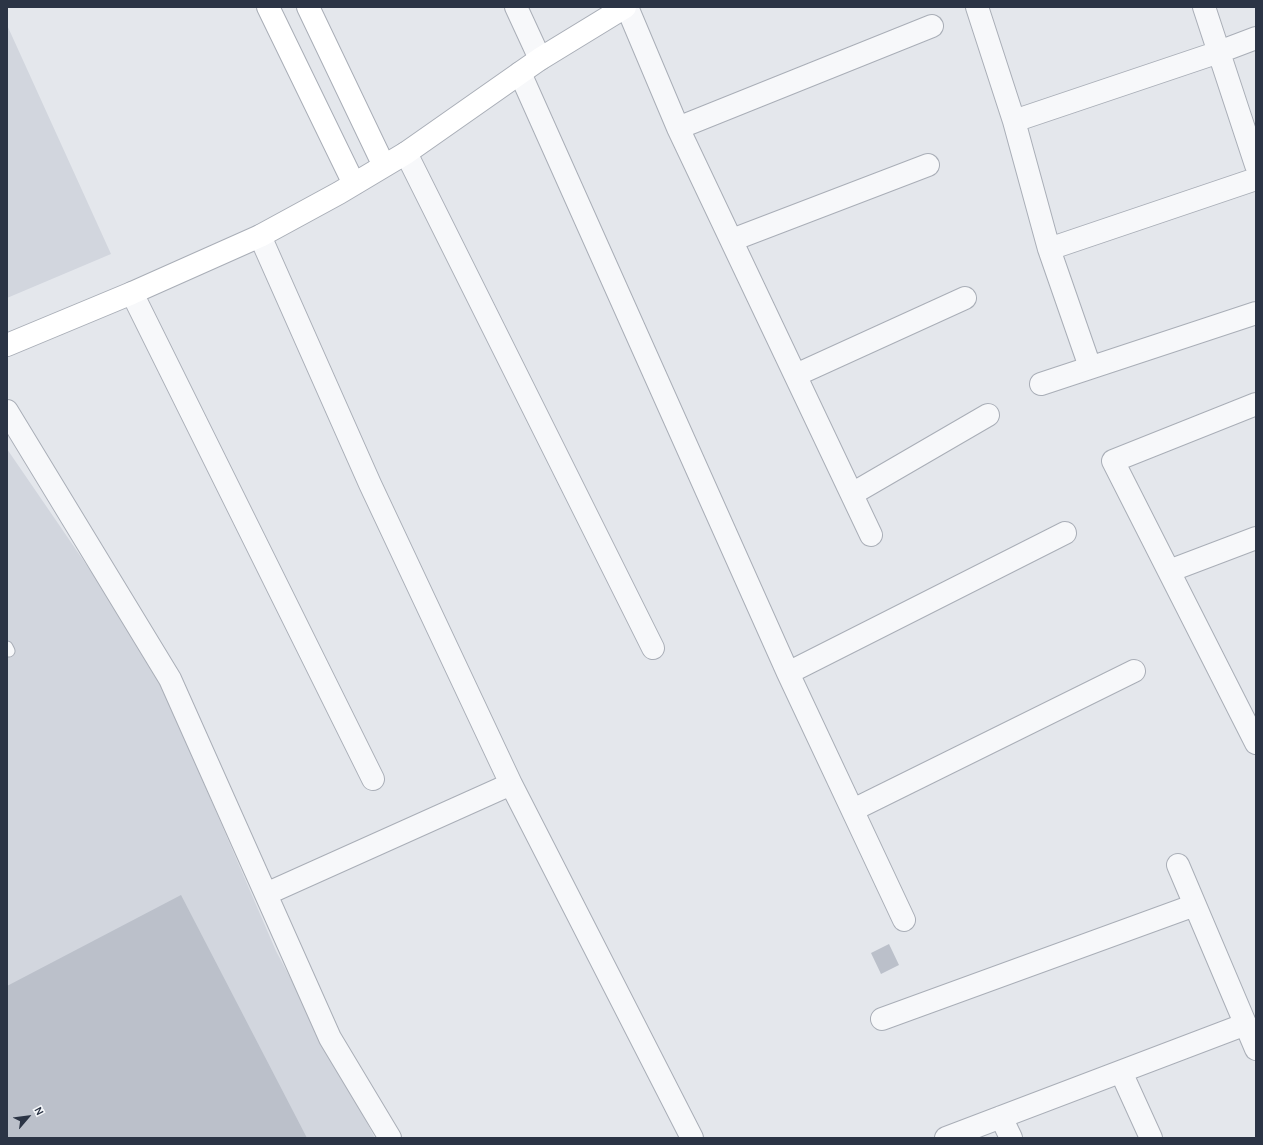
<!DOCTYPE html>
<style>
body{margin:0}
#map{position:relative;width:1263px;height:1145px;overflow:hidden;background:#e4e7ec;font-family:Karla,sans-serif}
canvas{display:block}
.frame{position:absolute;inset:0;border:8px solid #2b3445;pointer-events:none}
.north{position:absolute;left:8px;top:1097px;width:40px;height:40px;-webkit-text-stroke:3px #f4f6f9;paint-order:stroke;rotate:62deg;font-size:11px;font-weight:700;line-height:16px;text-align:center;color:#2b3445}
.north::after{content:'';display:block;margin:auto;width:14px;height:18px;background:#2b3445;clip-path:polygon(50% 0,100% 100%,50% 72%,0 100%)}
</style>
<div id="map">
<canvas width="1263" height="1145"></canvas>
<div class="frame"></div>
<div class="north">N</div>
</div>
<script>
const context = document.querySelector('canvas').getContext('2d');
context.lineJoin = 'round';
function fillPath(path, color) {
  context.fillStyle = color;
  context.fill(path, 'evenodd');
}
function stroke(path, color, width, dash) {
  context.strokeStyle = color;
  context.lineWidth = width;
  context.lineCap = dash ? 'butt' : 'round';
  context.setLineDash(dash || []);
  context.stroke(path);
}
const built = new Path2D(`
 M7 25 111 254 7 298Z
 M7 449 149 656 276 951 375 1138H7Z`);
const building = new Path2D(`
 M181 895 307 1138H7V986Z
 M889 944 899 965 881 974 871 953Z`);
const lane = new Path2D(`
 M7 647 9 651`);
const street = new Path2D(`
 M516 7 540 59
 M627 7 678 128 871 535
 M977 7 1014 121 1049 249 1090 367
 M1204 7 1256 165
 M520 73 788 673 904 920
 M1014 121 1219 52 1256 38
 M678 128 932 26
 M406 153 653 648
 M260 236 370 484 511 784
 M732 240 928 165
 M1049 249 1256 179
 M132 293 373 779
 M796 375 965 298
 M1041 384 1256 313
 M1256 404 1113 461 1256 743
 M7 411 170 679 330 1038 390 1138
 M852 494 988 415
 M1169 571 1256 538
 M788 673 1065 533
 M853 810 1134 671
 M1178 865 1256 1049
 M266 894 511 784 692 1138
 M882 1019 1195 905
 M1121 1072 1151 1138
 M1001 1117 1011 1138
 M946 1138 1246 1024`);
const secondary = new Path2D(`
 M268 7 354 184
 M308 7 384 166
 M7 345 132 293 260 236 339 193 406 153 540 59 625 7`);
fillPath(built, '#d2d6de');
fillPath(building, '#bbc0ca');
stroke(lane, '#a9aeb7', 13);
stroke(street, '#a9aeb7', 24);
stroke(secondary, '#a9aeb7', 24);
stroke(lane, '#f7f8fa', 11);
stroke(street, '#f7f8fa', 22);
stroke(secondary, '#fff', 22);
</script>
